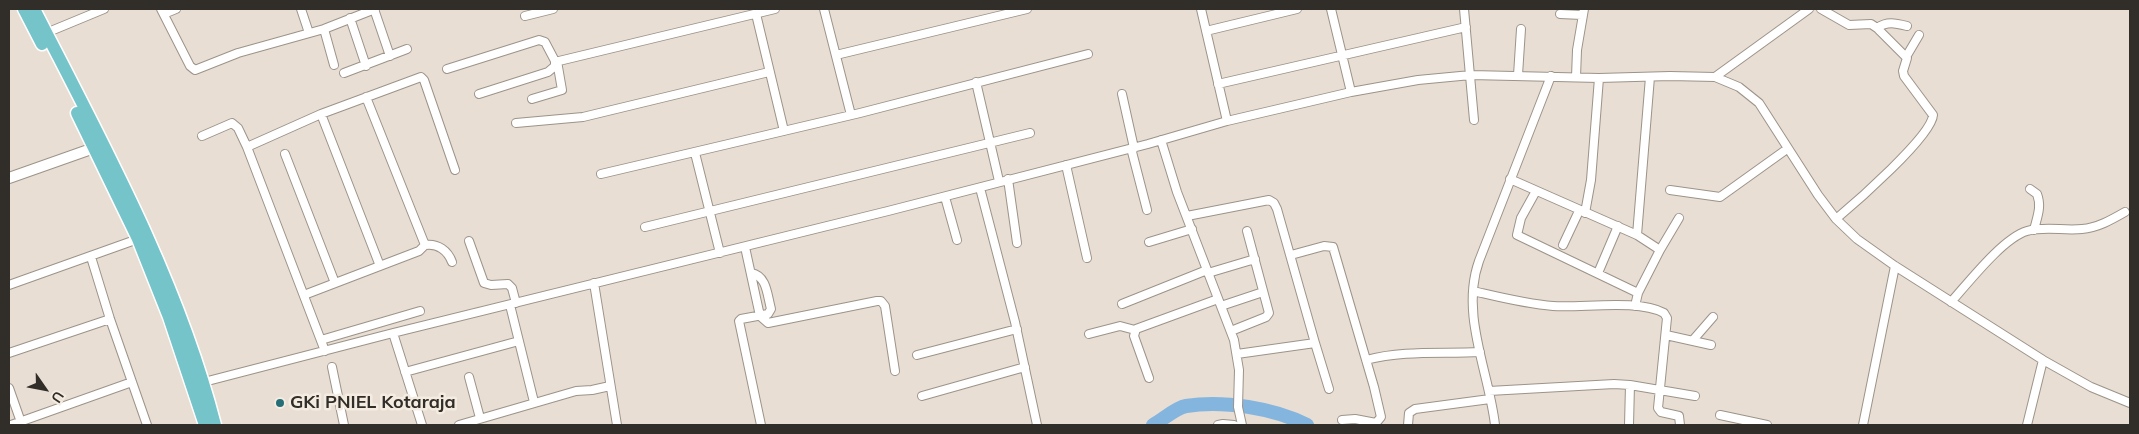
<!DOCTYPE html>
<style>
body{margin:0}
#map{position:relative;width:2139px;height:434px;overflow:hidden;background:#e8ded3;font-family:Mulish,sans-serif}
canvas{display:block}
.frame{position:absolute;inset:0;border:10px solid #312d29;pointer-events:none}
.north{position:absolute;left:20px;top:364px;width:50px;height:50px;-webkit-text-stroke:4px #f5ece1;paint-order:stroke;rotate:123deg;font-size:14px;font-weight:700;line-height:20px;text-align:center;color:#312d29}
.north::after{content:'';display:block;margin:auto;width:18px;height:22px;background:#312d29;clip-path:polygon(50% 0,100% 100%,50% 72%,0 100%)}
</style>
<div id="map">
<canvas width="2139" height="434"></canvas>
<div class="frame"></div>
<div class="north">U</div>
</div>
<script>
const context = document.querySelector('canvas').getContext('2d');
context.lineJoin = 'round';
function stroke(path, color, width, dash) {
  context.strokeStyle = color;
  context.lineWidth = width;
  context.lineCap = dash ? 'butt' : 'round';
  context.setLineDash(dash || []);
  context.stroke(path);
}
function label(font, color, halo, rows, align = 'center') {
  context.font = font + ' Mulish,sans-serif';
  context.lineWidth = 5;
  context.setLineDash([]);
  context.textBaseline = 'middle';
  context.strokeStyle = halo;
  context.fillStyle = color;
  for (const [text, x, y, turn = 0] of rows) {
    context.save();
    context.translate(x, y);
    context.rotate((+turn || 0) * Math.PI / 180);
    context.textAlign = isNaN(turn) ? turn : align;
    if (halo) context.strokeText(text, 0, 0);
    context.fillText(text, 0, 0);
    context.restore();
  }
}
const river = new Path2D(`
 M1153 425C1163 420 1175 408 1186 406 1223 400 1274 408 1307 425`);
const minor = new Path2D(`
 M161 9 190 66 195 70 238 53 324 29 375 9
 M301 9 309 33
 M374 9 390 56
 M824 9 851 115
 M1201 9 1227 121
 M1331 9 1351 92
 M1464 9 1474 120
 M1821 9 1849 25 1871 24 1877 28 1907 58 1903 71 1904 76 1933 115C1932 136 1854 204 1836 219
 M164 14 176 9
 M756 14 784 131
 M1560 14 1582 15
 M525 16 553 9
 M350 18 366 66
 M1877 28C1887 21 1895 23 1907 26
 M324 29 334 65
 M1206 31 1297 9
 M46 33 104 9
 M836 55 1027 9
 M1906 57 1919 35
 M447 69 539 40 545 42 555 61H559L775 9
 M344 73 407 49
 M1518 75 1521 29
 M1576 77 1577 50 1584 9
 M1715 77 1809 9
 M976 82 999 181
 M1218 84 1466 27
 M479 94 548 72 555 66V61
 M1122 94 1134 148
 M366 97 425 245
 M532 99 562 90 557 61
 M321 114 380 266
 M516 123 583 117 769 72
 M202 136 232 123 238 128 247 147
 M1161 140 1177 192 1234 340 1239 370 1238 407 1242 425
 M1131 148 1147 210
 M695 153 720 253
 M285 154 335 283
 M1066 165 1087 258
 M601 174 860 113 1088 54
 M1008 179 1017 243
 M1510 179 1637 235 1660 250 1638 293 1635 306
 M980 188 1015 322 1037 425
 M2030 189 2037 194C2042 207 2037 217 2034 230
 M1670 190 1720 197 1787 149
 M1536 191 1521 218 1517 235 1638 293
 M945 197 957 240
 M1585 213 1591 180 1599 78
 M1187 216 1269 200 1274 203 1277 209 1315 343 1237 354
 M645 227 1030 133
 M1637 235 1650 77
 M469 241 484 283 491 285 508 284 512 288 516 303
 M1149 242 1192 229
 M1563 245 1579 211
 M745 247 760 316 768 323 877 301H881L885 306 895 371
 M1660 250 1679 218
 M1291 255 1324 246 1333 247 1374 387 1381 417 1376 423 1355 419 1342 420
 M91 257 110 319 147 425
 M751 273C767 276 767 294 771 309L768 314 741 319 739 321 761 425
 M1208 273 1255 259
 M1598 273 1618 226
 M594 283 617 425
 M9 285 138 239
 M1473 291C1499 297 1526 304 1553 306 1584 308 1638 299 1664 313L1667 318 1658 408 1661 412 1679 416 1680 425
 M304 295 419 251 425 245C438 243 448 251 452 262
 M1951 302C1969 282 2003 238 2027 231 2045 226 2064 231 2082 229 2097 228 2111 220 2125 212
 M1122 304 1207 270
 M510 305 534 402
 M1221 306 1263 292
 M1231 331 1266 317 1269 313 1247 231
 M393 333 422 425
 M1089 334 1120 326 1135 330
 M1666 335 1711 345
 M321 340 420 311
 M1693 340 1713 317
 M1315 343 1329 389
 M325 351 247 147 321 114 421 77 424 80 455 170
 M9 353 110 319
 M917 355 1017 329
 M1366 360C1404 350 1442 354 1480 352
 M332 367 344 425
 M405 372 519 341
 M469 377 480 418
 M1149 378 1134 336 1136 329 1218 299
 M200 383 393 333 888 211 1148 144 1227 121 1351 92 1418 80 1471 75 1599 78 1670 76 1715 77 1739 87 1759 103 1818 195 1836 219 1857 239 1895 266 2043 360 2091 387 2130 403
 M9 388 22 425
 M1489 391 1614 384 1630 385 1695 396
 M922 396 1025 367
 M1720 415 1767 425
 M11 425 132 382
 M459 425 576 391 592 390 610 386
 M1218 425 1223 424 1234 425
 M1408 425 1409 413 1415 409 1490 399
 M1495 425C1489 372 1460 314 1479 261L1551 76
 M1629 425 1630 385
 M1863 425 1895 266
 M2027 425 2043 360`);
const tertiary = new Path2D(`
 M9 178 94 148`);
const trunk = new Path2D(`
 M24 9 42 44
 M34 9C103 144 177 278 215 425
 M77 113 138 239 169 317 205 425`);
const markers = [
 [280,403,5,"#246e77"]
];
const poiNames = [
 ["GKi PNIEL Kotaraja",290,403]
];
stroke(river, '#84b5df', 14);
stroke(minor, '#9c9389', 10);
stroke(tertiary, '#9c9389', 12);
stroke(trunk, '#fff', 15);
stroke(minor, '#fff', 8);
stroke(tertiary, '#fff', 10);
stroke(trunk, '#74c4ca', 12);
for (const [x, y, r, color] of markers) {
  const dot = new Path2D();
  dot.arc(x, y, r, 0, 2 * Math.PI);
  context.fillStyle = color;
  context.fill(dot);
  stroke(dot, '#f5ece1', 2);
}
label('bold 18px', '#312d29', '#f5ece1', poiNames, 'left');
</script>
